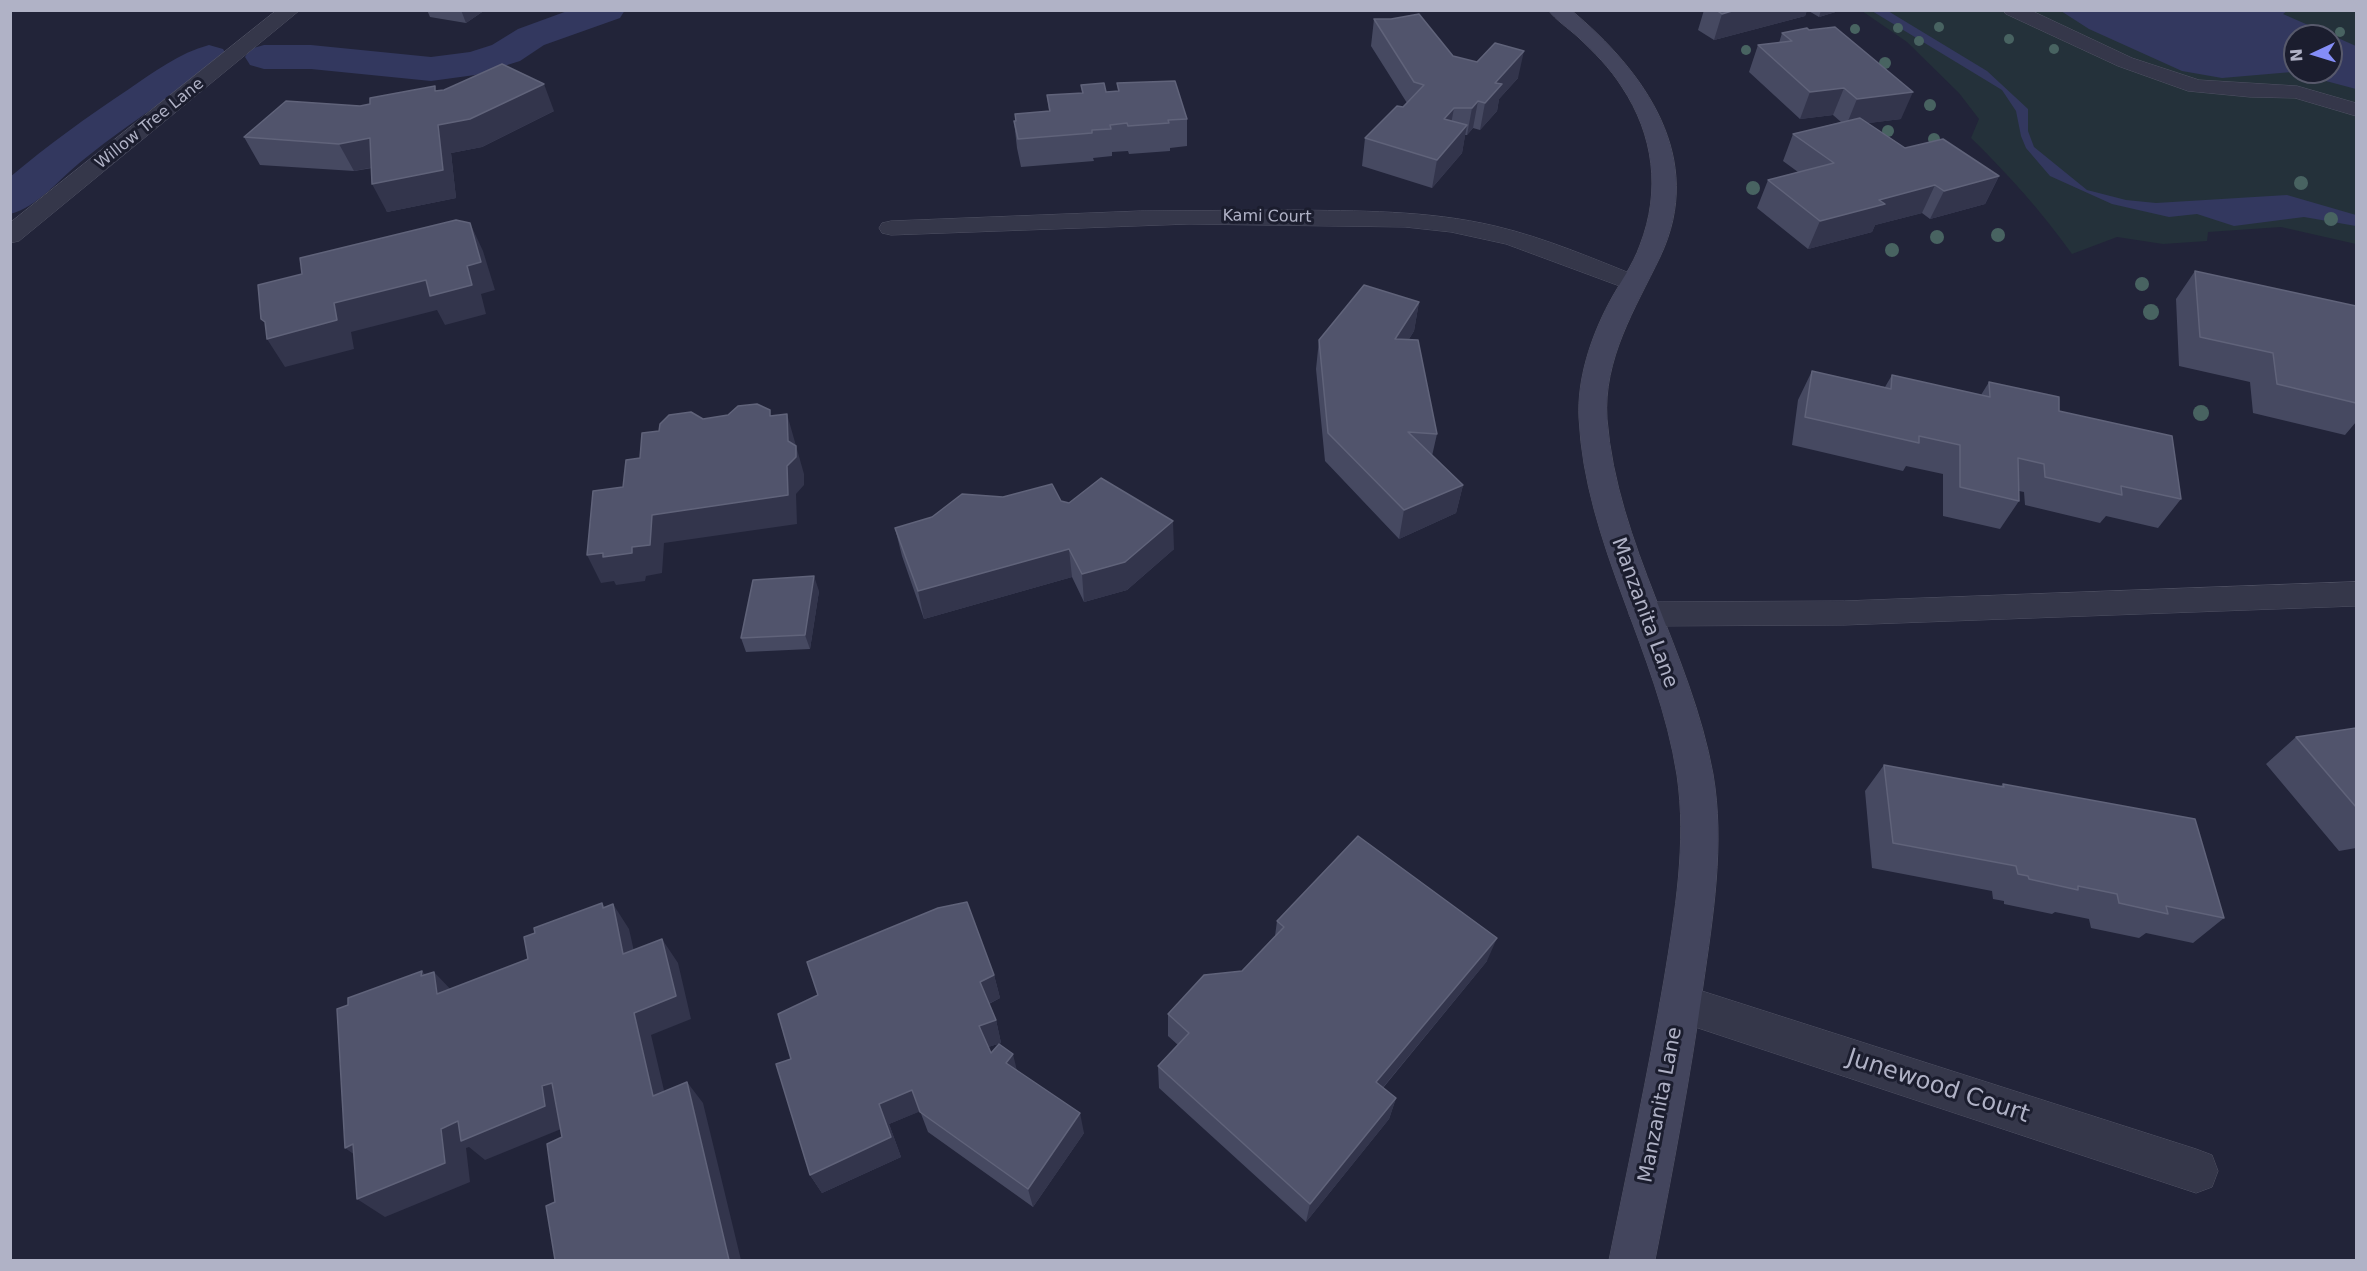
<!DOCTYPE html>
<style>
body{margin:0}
#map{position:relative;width:2367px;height:1271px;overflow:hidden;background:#222439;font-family:"DejaVu Sans",sans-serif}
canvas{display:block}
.frame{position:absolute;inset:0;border:12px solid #b0b2c6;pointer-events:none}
.north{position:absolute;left:2283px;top:24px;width:60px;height:60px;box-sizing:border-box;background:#1b1d2e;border:2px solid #57596b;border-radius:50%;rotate:266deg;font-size:16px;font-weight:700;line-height:24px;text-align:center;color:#b0b2c6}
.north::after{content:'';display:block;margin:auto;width:21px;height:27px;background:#848df7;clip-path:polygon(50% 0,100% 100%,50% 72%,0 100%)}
</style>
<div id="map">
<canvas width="2367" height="1271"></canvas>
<div class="frame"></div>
<div class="north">N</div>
</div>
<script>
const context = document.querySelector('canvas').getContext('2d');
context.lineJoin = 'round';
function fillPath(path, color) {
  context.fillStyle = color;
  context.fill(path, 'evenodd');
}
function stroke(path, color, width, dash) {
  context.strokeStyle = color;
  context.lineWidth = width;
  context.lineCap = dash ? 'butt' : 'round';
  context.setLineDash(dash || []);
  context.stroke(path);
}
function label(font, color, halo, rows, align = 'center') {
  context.font = font + ' "DejaVu Sans",sans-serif';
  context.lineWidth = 6;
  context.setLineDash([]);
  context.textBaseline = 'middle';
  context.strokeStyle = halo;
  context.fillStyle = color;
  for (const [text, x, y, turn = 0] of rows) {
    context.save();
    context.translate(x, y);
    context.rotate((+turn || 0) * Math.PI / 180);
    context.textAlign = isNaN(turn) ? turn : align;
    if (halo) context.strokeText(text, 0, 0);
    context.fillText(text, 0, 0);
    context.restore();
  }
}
const green = new Path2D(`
 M1862 11H2356V244L2281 227 2208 232 2207 241 2163 244 2117 237 2072 254C2042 212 2008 174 1971 138L1979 119 1959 93 1907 42ZM2295 36H2331V72H2295Z`);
const water = new Path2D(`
 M1872 11H1888L1987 71 2028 109V131L2034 147 2087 190 2126 200 2156 203 2287 195 2356 215V226L2304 217 2234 226 2197 214 2169 217 2112 204 2050 176 2026 148 2021 136 2016 111 2002 90Z
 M2061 11H2287L2283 14 2356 46V89L2292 72 2222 78 2182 71 2089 29ZM2295 36H2331V72H2295Z`);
const canal = new Path2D(`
 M570 10H625L620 18 544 45 520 61 475 75 431 81 311 69H264L250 65 245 57 250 49 264 45H311L431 57 470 52 492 45 518 29Z
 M209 45 223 49 228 57C217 73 185 86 168 98 139 118 110 138 83 160 60 178 38 207 10 214V177C48 145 88 116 129 89 154 72 179 53 209 45Z`);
const lane = new Path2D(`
 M2003 10H2030L2132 58 2199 80 2297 86 2356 103V116L2295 98 2250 97 2188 91 2118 66 2006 14Z
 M2356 582V606L1844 625 1645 626 1633 623 1629 614 1633 605 1645 602 1844 601Z`);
const street = new Path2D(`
 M277 10H300L19 241 10 243V223Z
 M1289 210C1358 211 1427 210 1495 226 1546 238 1594 259 1642 278L1646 283 1642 288 1633 291 1506 244 1451 232 1405 227 1189 224 891 235 882 233 879 228 882 223 891 221 1140 211Z
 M1680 984 2196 1149 2212 1155 2218 1171 2212 1187 2196 1193 1680 1022 1666 1017 1660 1003 1666 989Z`);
const secondary = new Path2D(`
 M1548 10H1571C1645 72 1707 158 1660 257 1635 309 1603 359 1607 419 1617 545 1691 652 1713 774 1725 844 1713 916 1703 986 1690 1078 1673 1169 1655 1260H1609C1628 1167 1648 1074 1664 980 1675 913 1687 843 1677 775 1658 652 1585 544 1579 418 1577 379 1591 337 1609 303 1619 284 1633 265 1640 245 1661 191 1654 135 1622 87 1610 68 1594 52 1578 37 1568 28 1557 21 1548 10Z`);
const trees = [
 [1939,27,5],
 [1898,28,5],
 [1855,29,5],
 [2340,32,5],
 [2009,39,5],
 [1919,41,5],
 [2054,49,5],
 [1746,50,5],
 [1885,63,6],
 [1930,105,6],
 [1888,131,6],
 [1934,139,6],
 [2301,183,7],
 [1753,188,7],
 [2331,219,7],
 [1998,235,7],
 [1937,237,7],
 [1892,250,7],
 [2142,284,7],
 [2151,312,8],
 [2201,413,8]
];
const wall = new Path2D(`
 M427 10H485L466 23 430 17Z
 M1704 10H1807L1805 16 1714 40 1698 30Z
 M1807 10H1842L1819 17Z
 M1374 19 1453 56 1518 78 1499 99 1497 111 1480 130 1473 128 1467 135H1465L1462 153 1432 188 1362 166 1365 138 1407 103 1371 46Z
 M1782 33 1901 119 1868 123 1905 148 1999 176 1985 204 1930 219 1922 213 1875 225 1872 232 1808 249 1757 208 1768 180 1798 172 1783 161 1793 134 1841 122 1833 115 1800 119 1749 72 1758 45 1779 43Z
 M1117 83 1187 119V146L1170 148V151L1129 154 1128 151 1112 152V156L1093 158 1094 161 1021 167 1017 148 1014 121 1049 111 1047 95 1082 93 1081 85 1106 92 1118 91Z
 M437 91 554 111 482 147 451 153 456 198 387 212 372 168 354 171 260 165 244 137Z
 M2195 271 2356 306V422L2345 435 2253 413 2250 382 2179 366 2176 299Z
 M1419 302 1414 331 1409 339 1437 434 1432 456 1463 485 1456 513 1399 539 1325 461 1316 369 1319 340Z
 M1812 371 1885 387 1892 375 1981 395 1989 382 2059 411 2181 499 2158 528 2106 516 2100 523 2025 505 2024 492 2019 491V501L2000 529 1943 516V474L1906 466 1903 471 1792 445 1798 400Z
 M1061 501 1174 549 1127 590 1084 602 1072 577 924 619 902 556 895 528Z
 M819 591 810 649 746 652 741 638Z
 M2356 728V848L2339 851 2266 764 2296 737Z
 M1884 765 2000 787 2003 784 2224 918 2193 943 2146 933 2139 938 2091 928 2089 919 2055 912 2052 914 2004 904V901L1993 899 1992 891 1872 868 1865 791Z
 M1277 921 1487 961 1383 1088 1396 1098 1389 1119 1306 1222 1159 1088 1158 1066 1178 1045 1168 1036V1014L1242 971 1275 936Z
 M994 975 1000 998 989 1004 996 1020 1001 1043 988 1047 991 1053 1017 1070 1084 1133 1033 1207 928 1132 920 1111 889 1124 901 1157 822 1193 810 1175 791 1059Z`);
const shadedWall = new Path2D(`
 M461 10H485L466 23Z
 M1735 10H1807L1805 16 1714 40 1722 14Z
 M1821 10H1842L1819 17Z
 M1524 51 1518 78 1499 99 1497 111 1480 130 1485 103 1495 83Z
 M544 84 554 111 482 147 451 153 456 198 387 212 372 184 438 125Z
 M1844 88 1833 115 1800 119 1810 92Z
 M1913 92 1901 119 1846 126 1857 99Z
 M1478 101 1473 128 1467 135 1472 108Z
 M1454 108 1449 135 1444 119Z
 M1467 125 1462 153 1432 188 1437 160Z
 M370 138 384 165 354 171 339 144Z
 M1999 176 1985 204 1930 219 1944 191Z
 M1935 185 1922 213 1875 225 1872 232 1808 249 1820 221 1879 200Z
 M470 223 483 251 495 290 481 294 486 314 445 325 437 310 351 332 354 349 285 367 267 339 334 303 467 266Z
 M1419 302 1414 331 1391 367 1395 339Z
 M787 414 804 474V485L796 494 797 524 664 543 662 573 646 576 645 581 616 585 614 581 601 583 587 555 632 547 652 515 787 466Z
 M1463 485 1456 513 1399 539 1404 510Z
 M1173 521 1174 549 1127 590 1084 602 1082 574Z
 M1069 549 1072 577 924 619 918 591Z
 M814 576 819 591 810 649 805 635Z
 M602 903 616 923 613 904 629 929 640 978 623 954 603 908Z
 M1497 938 1487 961 1370 1103 1376 1082Z
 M662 939 678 963 691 1019 651 1035 670 1116 653 1096 634 1013Z
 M422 971 435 985 434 972 456 995 437 994 421 976Z
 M994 975 1000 998 986 1005 980 982Z
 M996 1020 1001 1043 985 1048 979 1026Z
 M1013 1054 1018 1075 1006 1063Z
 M687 1082 703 1103 741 1260H729Z
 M552 1083 566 1127 485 1160 469 1147 466 1148 470 1182 385 1217 357 1199 441 1129Z
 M912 1090 921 1111 889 1124 901 1157 822 1193 810 1175 879 1104Z
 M1396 1098 1389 1119 1306 1222 1310 1204Z
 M1080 1113 1084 1133 1033 1207 1028 1189Z
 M353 1144 372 1167 345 1148Z`);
const building = new Path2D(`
 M1716 10H1735L1722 14Z
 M1419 14 1453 56 1477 62 1495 43 1524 51 1495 83 1502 84 1485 103 1478 101 1472 108H1454L1444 119 1467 125 1437 160 1365 138 1397 106 1403 107 1424 85 1414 82 1374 19H1391Z
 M1835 27 1913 92 1857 99 1844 88 1810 92 1758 45 1792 41 1782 33 1807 28 1809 30Z
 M502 64 544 84 470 119 438 125 443 170 372 184 370 138 339 144 244 137 286 101 360 106 370 104V98L435 86V91L444 90Z
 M1175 81 1187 119 1168 120 1169 123 1128 126 1127 123 1110 125 1111 129 1092 130V133L1018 139 1014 121H1016L1015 114 1050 111 1047 95 1083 93 1081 85 1104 83 1106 92 1119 91 1117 83Z
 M1860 118 1905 148 1943 139 1999 176 1944 191 1935 185 1879 200 1885 204 1820 221 1768 180 1834 163 1793 134Z
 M456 220 470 223 481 262 467 266 472 285 430 296 426 280 334 303 337 320 267 339 265 322 261 319 258 285 302 274 300 258Z
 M2195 271 2356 306V403L2277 384 2273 353 2200 337Z
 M1364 285 1419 302 1395 339 1418 340 1437 434 1408 432 1463 485 1404 510 1328 433 1319 340Z
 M1812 371 1891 389 1892 375 1990 397 1989 382 2059 397V411L2172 436 2181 499 2121 486 2122 495 2045 477 2044 464 2018 458 2019 501 1960 487V445L1919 436V443L1805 417Z
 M757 404 770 410V416L787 414 788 441 796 446V457L787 466 788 495 652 515 650 545 632 547V553L603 557V553L587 555 593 491 623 487 626 460 640 458 642 433 659 431 660 424 669 415 691 412 703 419 728 415 738 406Z
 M1101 478 1173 521 1125 562 1082 574 1069 549 918 591 895 528 932 517 962 494 1003 497 1052 484 1061 501 1069 503Z
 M814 576 805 635 741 638 753 580Z
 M2356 728V807L2296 737Z
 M1884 765 2004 787 2003 784 2195 819 2224 918 2166 906 2168 914 2119 903 2117 894 2078 886V890L2029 879 2028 876 2018 874 2016 866 1893 843Z
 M1358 836 1497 938 1376 1082 1396 1098 1310 1204 1158 1066 1189 1033 1168 1014 1204 975 1242 971 1284 927 1277 921Z
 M967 902 994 975 980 982 996 1020 979 1026 991 1053 999 1044 1013 1054 1006 1063 1080 1113 1028 1189 920 1112 912 1090 879 1104 891 1137 810 1175 776 1064 791 1059 778 1014 818 995 807 962 938 908Z
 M602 903 603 908 613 904 623 954 662 939 676 996 634 1013 653 1096 687 1082 729 1260H555L546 1206 555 1202 547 1144 562 1137 552 1083 542 1086 545 1106 461 1141 458 1121 441 1129 445 1163 357 1199 353 1144 345 1148 337 1009 348 1005V998L422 971 421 976 434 972 437 994 528 959 524 937 535 933 534 928Z`);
const farStreetnames = [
 ["Willow Tree Lane",150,124,-39],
 ["Kami Court",1267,217,1]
];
const streetNames = [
 ["Manzanita Lane",1644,613,70],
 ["Manzanita Lane",1661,1105,-79]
];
const nearStreetnames = [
 ["Junewood Court",1938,1087,18]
];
fillPath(green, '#24313a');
fillPath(water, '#33385f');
fillPath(canal, '#33385f');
stroke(lane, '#505264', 1);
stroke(street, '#505264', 1);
stroke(secondary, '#505264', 1);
fillPath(lane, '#35374a');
fillPath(street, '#35374a');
fillPath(secondary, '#43455d');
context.fillStyle = '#486361';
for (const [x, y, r] of trees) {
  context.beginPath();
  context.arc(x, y, r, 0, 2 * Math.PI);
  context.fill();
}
fillPath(wall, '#464961');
fillPath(shadedWall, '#33354c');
fillPath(building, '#51546c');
stroke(building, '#60637a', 1.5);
label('16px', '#b0b2c6', '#1b1d2e', farStreetnames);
label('20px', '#b0b2c6', '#1b1d2e', streetNames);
label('24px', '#b0b2c6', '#1b1d2e', nearStreetnames);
</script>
